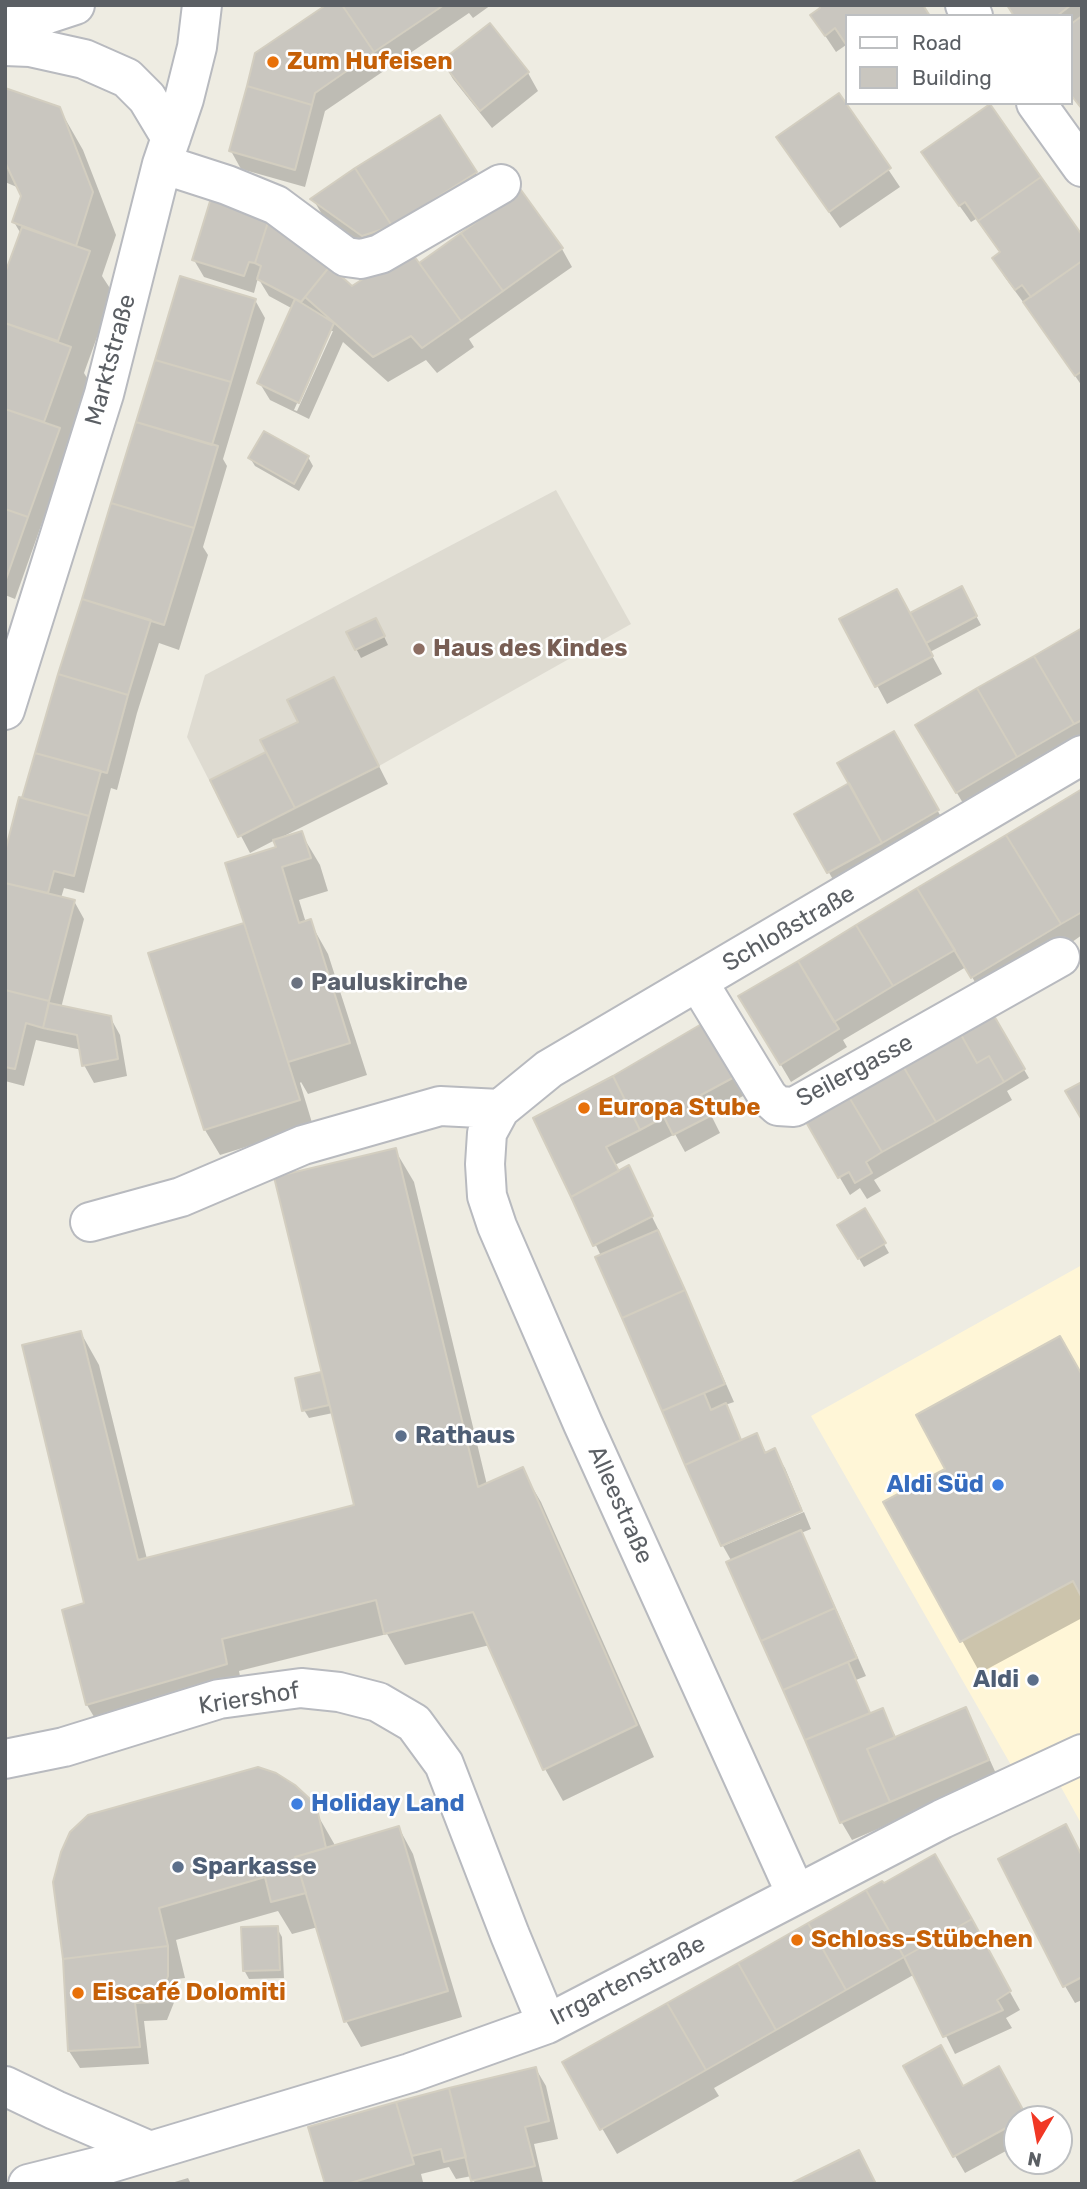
<!DOCTYPE html>
<meta charset="utf-8">
<style>
body{margin:0}
#map{position:relative;width:1087px;height:2189px;overflow:hidden;background:#eeece2;font-family:Rubik,sans-serif}
canvas{display:block}
.frame{position:absolute;inset:0;border:7px solid #5b5f64;pointer-events:none}
.legend{position:absolute;left:845px;top:14px;width:228px;height:91px;box-sizing:border-box;background:#fff;border:2px solid #bdbfc1;margin:0;padding:9px 12px;list-style:none;font-size:21px;color:#5b5f64}
.legend li{display:flex;align-items:center;gap:14px;height:35px}
.legend b{width:35px;border:2px solid #bdbfc1}
.north{position:absolute;left:1003px;top:2105px;width:70px;height:70px;box-sizing:border-box;background:#fff;border:2px solid #bdbfc1;border-radius:50%;rotate:190deg;font-size:19px;font-weight:700;line-height:28px;text-align:center;color:#5b5f64}
.north::after{content:'';display:block;margin:auto;width:24px;height:32px;background:#f13825;clip-path:polygon(50% 0,100% 100%,50% 72%,0 100%)}
</style>
<div id="map">
<canvas width="1087" height="2189"></canvas>
<div class="frame"></div>
<ul class="legend">
<li><b style="height:9px;background:#fff"></b>Road</li>
<li><b style="height:19px;background:#c9c6bf"></b>Building</li>
</ul>
<div class="north">N</div>
</div>
<script>
const context = document.querySelector('canvas').getContext('2d');
context.lineJoin = 'round';
function fillPath(path, color) {
  context.fillStyle = color;
  context.fill(path, 'evenodd');
}
function stroke(path, color, width, dash) {
  context.strokeStyle = color;
  context.lineWidth = width;
  context.lineCap = dash ? 'butt' : 'round';
  context.setLineDash(dash || []);
  context.stroke(path);
}
function label(font, color, halo, rows, align = 'center') {
  context.font = font + ' Rubik,sans-serif';
  context.lineWidth = 5;
  context.setLineDash([]);
  context.textBaseline = 'middle';
  context.strokeStyle = halo;
  context.fillStyle = color;
  for (const [text, x, y, turn = 0] of rows) {
    context.save();
    context.translate(x, y);
    context.rotate((+turn || 0) * Math.PI / 180);
    context.textAlign = isNaN(turn) ? turn : align;
    if (halo) context.strokeText(text, 0, 0);
    context.fillText(text, 0, 0);
    context.restore();
  }
}
const commercial = new Path2D(`
 M1082 1265V1825L1041 1751 1011 1765 811 1416Z`);
const education = new Path2D(`
 M556 490 631 624 379 766 238 837 187 737 205 675Z`);
const shadow = new Path2D(`
 M329 5H491L473 18 469 13 325 111 305 187 241 169 231 151Z
 M1006 5H1082V110L1071 95V16H1014Z
 M812 16H847V46L846 45 836 52Z
 M490 25 528 73 538 91 492 128 453 79 443 62Z
 M5 90 59 108 83 150 116 235 102 276 113 293 84 373 94 389 64 461 15 599 5 595V278L21 234 14 222 23 196 19 188 5 182Z
 M839 96 900 187 840 228 789 155Z
 M934 170 1082 238V386L1027 306H1026L1004 276 994 258 1001 254 976 219 971 222Z
 M476 173 486 190 373 253 323 216 313 199Z
 M521 193 562 249 572 267 469 339 474 347 437 373 426 360 388 382 343 342 309 419 270 400 259 382 293 309 269 296 258 278 254 293 204 277 194 260 212 200 351 288 424 273ZM329 331H333L297 411 294 410Z
 M255 300 265 318 223 459 227 466 203 547 208 555 179 650 159 643 137 713 117 790 111 788 84 893 64 888 61 898 74 901 84 919 61 1008 110 1017 120 1035 127 1076 94 1083 84 1065 82 1050 36 1040 24 1086 5 1081V860L23 800Z
 M308 457 313 466 299 491 255 466 250 458Z
 M961 588 981 625 930 652 942 674 887 704 842 620 910 615Z
 M380 628 388 645 361 658 348 633Z
 M1082 630V743L967 810 917 725Z
 M344 697 388 784 284 836 285 838 301 833 320 865 328 891 299 900 306 923 310 922 328 954 367 1075 308 1094 301 1082 300 1083 313 1126 220 1155 205 1130 150 955 243 926 278 848 275 840 250 853 212 781 268 753 300 723Z
 M894 734 948 829 839 890 796 815 851 784Z
 M1082 791V935L987 1002 966 967 843 1040 847 1047 791 1082 741 997Z
 M992 1016 1029 1078 1007 1091 1012 1100 874 1180 881 1191 867 1199 860 1188 850 1195 808 1123Z
 M710 1021 749 1093 710 1113 720 1133 685 1152 675 1134 615 1165 619 1173 628 1168 661 1235 659 1236 667 1250 734 1402 725 1405 742 1442 757 1436 767 1454 774 1451 785 1468 802 1509 722 1543 598 1258 601 1256 536 1119Z
 M395 1150 414 1182 487 1485 522 1470 541 1502 654 1757 563 1801 545 1769 490 1645 405 1665 387 1634 239 1671 244 1696 106 1737 87 1705 81 1333 99 1365 147 1559 356 1507 333 1413 309 1418 304 1410 297 1379 323 1374Z
 M865 1211 889 1253 864 1267 840 1226Z
 M1082 1377V1618L980 1673 886 1503 947 1469Z
 M804 1512 811 1529 801 1533 810 1550 866 1676 856 1680 871 1714 882 1710 897 1739 965 1709 975 1727 998 1778 852 1840 842 1823 729 1563 732 1562 723 1546Z
 M309 1800 336 1847 399 1828 413 1854 462 2017 361 2047 346 2021 318 1927 292 1934 278 1911 176 1940 185 1978 177 1979V1995L167 2020 144 2021 149 2064 80 2068 69 2051 65 1958Z
 M934 1857 1020 2010 1006 2018 1012 2028 955 2054 915 1974 714 2088 719 2096 617 2154 564 2063Z
 M1082 1857V2000L1075 2003 1065 1986Z
 M277 1928 282 1937 284 1978 249 1979 244 1970Z
 M536 2069 546 2086 558 2139 534 2144 543 2183 475 2184 472 2176 456 2179 449 2167 421 2174 423 2182 416 2184H327L396 2103Z
 M999 2069 1027 2119H1017V2145L965 2173 955 2156 963 2088Z
 M188 2178 191 2184H168Z`);
const building = new Path2D(`
 M326 5H342L374 52 315 93 312 105 247 86 255 53Z
 M342 5H444L374 52Z
 M819 5H923L930 16H847V46L835 28 825 36 810 15 820 8Z
 M1007 5H1071L1057 16H1014Z
 M1082 16V109L1071 95V24Z
 M490 23 529 72 480 111 441 61Z
 M247 86 312 105 295 170 229 151Z
 M5 88 60 107 93 192 76 246 12 222 21 196 5 162Z
 M839 93 891 168 829 212 776 137Z
 M990 104 1041 177 978 221 965 202 959 206 921 152Z
 M440 115 477 172 392 226 355 168Z
 M355 168 392 226 362 236 310 199Z
 M1041 177 1082 235V261L1031 297 1022 285 1015 290 992 258 1000 252 978 221Z
 M521 190 563 248 503 291 461 233Z
 M211 198 270 216 255 263 249 262 244 276 192 260Z
 M268 222 330 266 301 302 257 279 261 266 255 263Z
 M22 227 90 251 58 341 5 323V273Z
 M461 233 503 291 461 321 419 263Z
 M409 249 461 321 422 348 411 336 373 357 305 297 330 266 352 286Z
 M1082 261V371L1075 376 1023 302Z
 M180 276 256 299 231 382 155 360Z
 M295 299 334 323 299 403 257 383Z
 M5 323 71 347 44 422 5 409Z
 M155 360 231 382 212 445 136 422Z
 M5 409 60 428 28 517 5 509Z
 M136 422 218 446 194 528 111 503Z
 M264 431 309 456 294 484 248 458Z
 M111 503 194 528 164 625 82 599Z
 M5 509 28 517 5 582Z
 M962 586 977 616 926 643 910 613Z
 M897 589 933 656 875 687 839 619Z
 M82 599 151 620 128 695 58 674Z
 M376 618 385 636 355 650 346 632Z
 M1082 628V720L1074 724 1034 656Z
 M1034 656 1074 724 1017 757 977 688Z
 M58 674 128 695 107 773 35 753Z
 M334 677 379 766 295 808 260 740 298 722 287 700Z
 M977 688 1017 757 956 793 915 725Z
 M894 731 939 810 882 843 837 763Z
 M266 752 295 808 238 837 210 780Z
 M35 753 101 771 89 816 22 798Z
 M849 783 882 843 827 873 794 814Z
 M1082 789V912L1061 924 1006 835Z
 M19 797 89 816 74 876 54 871 48 893 5 883V852Z
 M302 831 311 858 282 867 299 923 311 919 350 1043 288 1062 225 863 276 847 273 840Z
 M1006 835 1061 924 971 978 917 888Z
 M5 883 75 900 49 1001 5 990Z
 M917 888 955 950 893 986 856 925Z
 M244 923 300 1100 204 1130 148 953Z
 M856 925 893 986 834 1022 798 961Z
 M798 961 839 1029 780 1065 738 996Z
 M5 990 49 1001 43 1028 26 1023 15 1069 5 1067Z
 M49 1003 111 1016 118 1059 82 1066 77 1035 43 1028Z
 M993 1014 1025 1069 1004 1082 989 1056 977 1063 960 1033Z
 M710 1019 740 1074 701 1095 712 1115 673 1135 664 1117 640 1130 613 1076Z
 M960 1033 977 1063 989 1056 1004 1082 936 1122 903 1066Z
 M903 1066 936 1122 882 1152 849 1097Z
 M613 1076 640 1130 606 1147 619 1171 571 1197 533 1118Z
 M1082 1082V1120L1065 1091Z
 M849 1097 882 1152 866 1162 872 1173 855 1183 849 1172 838 1178 806 1122Z
 M396 1148 478 1487 523 1467 637 1725 543 1770 473 1612 384 1634 376 1600 222 1639 227 1664 86 1705 62 1610 84 1603 22 1345 81 1331 138 1560 354 1505 274 1177Z
 M629 1165 653 1216 593 1246 571 1197Z
 M865 1208 886 1243 858 1259 837 1225Z
 M658 1230 685 1290 622 1318 595 1257Z
 M685 1290 725 1384 662 1411 622 1318Z
 M1060 1336 1082 1375V1598L1073 1581 960 1642 883 1502 945 1469 916 1415Z
 M321 1372 329 1405 302 1411 295 1378Z
 M704 1393 711 1410 726 1403 741 1440 685 1465 662 1411Z
 M757 1433 765 1453 775 1448 802 1511 721 1546 685 1465Z
 M801 1530 835 1608 761 1641 726 1562Z
 M835 1608 857 1658 783 1690 761 1641Z
 M848 1662 870 1713 805 1740 783 1690Z
 M966 1707 989 1760 890 1802 867 1749Z
 M883 1708 895 1738 867 1749 890 1802 840 1823 805 1740Z
 M258 1767 276 1773 295 1785 310 1799 318 1813 326 1848 295 1857 306 1893 271 1902 265 1877 159 1908 168 1946 63 1959 53 1882 61 1852 70 1832 88 1815Z
 M1066 1824 1082 1856V1977L1063 1987 998 1859Z
 M399 1826 448 1991 344 2022 295 1857Z
 M935 1854 972 1919 904 1957 866 1890 882 1881 884 1883Z
 M866 1890 904 1957 846 1990 808 1923Z
 M972 1919 1011 1991 997 2000 1003 2010 943 2037 904 1957Z
 M808 1923 846 1990 776 2030 738 1963Z
 M278 1926 280 1970 243 1971 241 1927Z
 M168 1946V1976L158 2002 135 2003 140 2047 68 2051 63 1959Z
 M738 1963 776 2030 706 2070 667 2003Z
 M667 2003 706 2070 600 2130 562 2062Z
 M941 2045 963 2086 999 2066 1027 2117 1017 2119V2122L953 2157 903 2066Z
 M536 2067 549 2121 525 2127 535 2166 471 2181 449 2088Z
 M449 2088 466 2157 444 2162 441 2149 412 2156 396 2102Z
 M396 2102 414 2164 347 2184H325L308 2127Z
 M859 2150 876 2184H790Z`);
const minor = new Path2D(`
 M965 5 973 16
 M5 28 75 5
 M5 46 30 47 84 59 127 78 147 98 171 138
 M1036 103 1082 167
 M162 164 227 185 276 205 346 257 361 259 380 254 501 184
 M5 710 104 394 162 164 184 99 197 47 202 5
 M698 982 768 1097 778 1106 794 1107 1060 957
 M90 1222 181 1197 303 1145 440 1106 500 1109
 M5 1759 64 1747 219 1699 301 1688 339 1692 378 1702 414 1723 444 1764 510 1935 547 2024
 M796 1894 583 1424 497 1226 487 1196 485 1164 487 1133 500 1109 549 1069 1082 755
 M5 2086 55 2110 150 2151
 M28 2184 104 2165 410 2073 547 2024 942 1819 1082 1754`);
const markers = [
 [273,62,7,"#e8710a"],
 [419,649,7,"#8d6e63"],
 [297,983,7,"#6b7280"],
 [584,1108,7,"#e8710a"],
 [401,1436,7,"#5c6f8a"],
 [998,1485,7,"#3f7fe0"],
 [1033,1680,7,"#5c6f8a"],
 [297,1804,7,"#3f7fe0"],
 [178,1867,7,"#5c6f8a"],
 [797,1940,7,"#e8710a"],
 [78,1993,7,"#e8710a"]
];
const foodNames = [
 ["Zum Hufeisen",287,62],
 ["Europa Stube",598,1108],
 ["Schloss-Stübchen",811,1940],
 ["Eiscafé Dolomiti",92,1993]
];
const streetNames = [
 ["Marktstraße",111,360,-75],
 ["Schloßstraße",789,929,-30],
 ["Seilergasse",855,1071,-28],
 ["Alleestraße",620,1505,66],
 ["Kriershof",249,1699,-9],
 ["Irrgartenstraße",628,1981,-27]
];
const educationNames = [
 ["Haus des Kindes",433,649]
];
const worshipNames = [
 ["Pauluskirche",311,983]
];
const serviceNames = [
 ["Rathaus",415,1436],
 ["Aldi",1019,1680,"right"],
 ["Sparkasse",192,1867]
];
const shopNames = [
 ["Aldi Süd",984,1485],
 ["Holiday Land",311,1804,"left"]
];
fillPath(commercial, '#fff6d7');
fillPath(education, '#dedbd1');
fillPath(shadow, '#0003');
fillPath(building, '#c9c6bf');
stroke(building, '#d3cec0', 2);
stroke(minor, '#b8babf', 42);
stroke(minor, '#fff', 38);
for (const [x, y, r, color] of markers) {
  const dot = new Path2D();
  dot.arc(x, y, r, 0, 2 * Math.PI);
  context.fillStyle = color;
  context.fill(dot);
  stroke(dot, '#fff', 2.5);
}
label('bold 24px', '#c56008', '#fff', foodNames, 'left');
label('24px', '#5b5f64', '#fff', streetNames);
label('bold 24px', '#785e54', '#fff', educationNames, 'left');
label('bold 24px', '#5b616d', '#fff', worshipNames, 'left');
label('bold 24px', '#4e5e75', '#fff', serviceNames, 'left');
label('bold 24px', '#366cbe', '#fff', shopNames, 'right');
</script>
